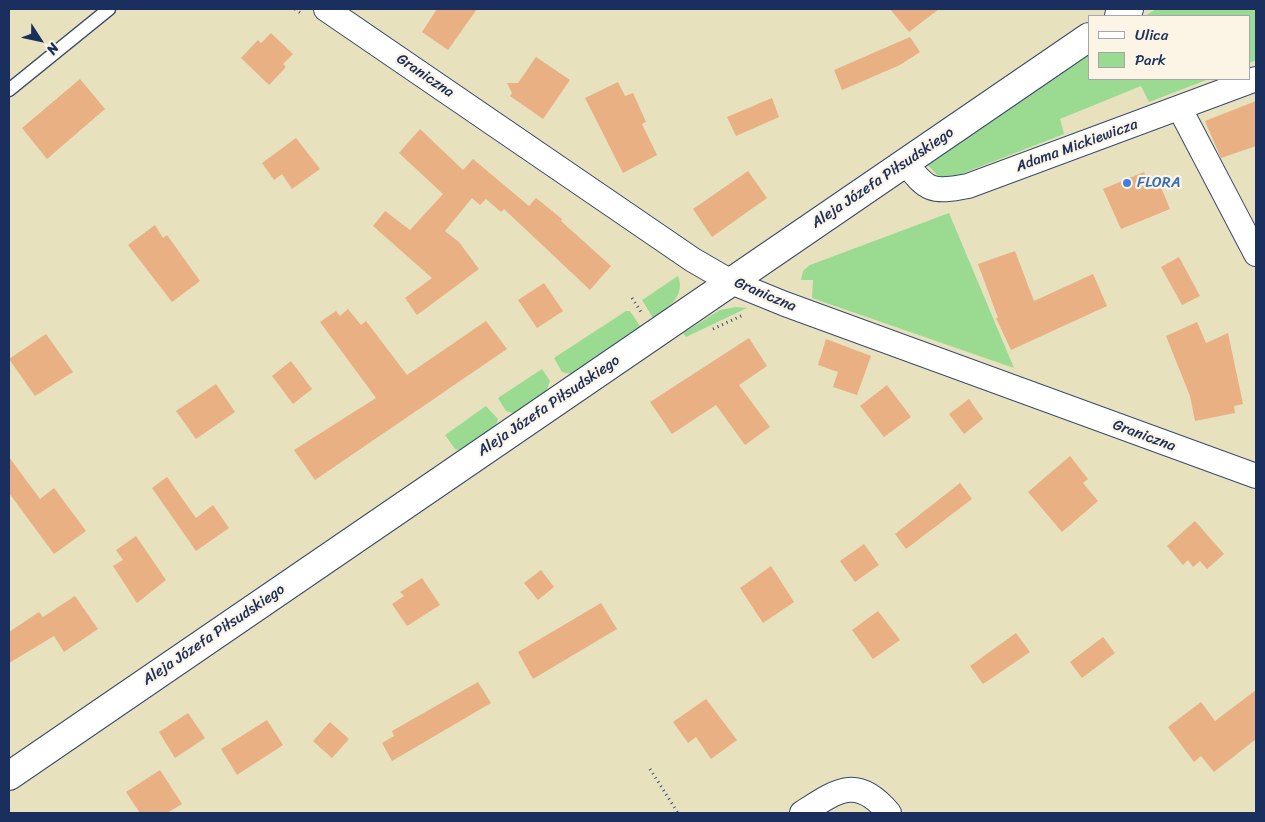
<!DOCTYPE html>
<meta charset="utf-8">
<style>
body{margin:0}
#map{position:relative;width:1265px;height:822px;overflow:hidden;background:#e7e1bd;font-family:Sriracha,sans-serif}
canvas{display:block}
.frame{position:absolute;inset:0;border:10px solid #1b2f5e;pointer-events:none}
.legend{position:absolute;left:1088px;top:15px;width:162px;height:65px;box-sizing:border-box;background:#fcf5e5;border:1px solid #a2a6af;margin:0;padding:6px 9px;list-style:none;font-size:15px;color:#1b2f5e}
.legend li{display:flex;align-items:center;gap:10px;height:25px}
.legend b{width:25px;border:1px solid #a2a6af}
.north{position:absolute;left:15px;top:15px;width:50px;height:50px;-webkit-text-stroke:4px #fcf5e5;paint-order:stroke;rotate:125deg;font-size:14px;font-weight:700;line-height:20px;text-align:center;color:#1b2f5e}
.north::after{content:'';display:block;margin:auto;width:18px;height:22px;background:#1b2f5e;clip-path:polygon(50% 0,100% 100%,50% 72%,0 100%)}
</style>
<div id="map">
<canvas width="1265" height="822"></canvas>
<div class="frame"></div>
<ul class="legend">
<li><b style="height:6px;background:#fff"></b>Ulica</li>
<li><b style="height:14px;background:#9bdb91"></b>Park</li>
</ul>
<div class="north">N</div>
</div>
<script>
const context = document.querySelector('canvas').getContext('2d');
context.lineJoin = 'round';
function fillPath(path, color) {
  context.fillStyle = color;
  context.fill(path, 'evenodd');
}
function stroke(path, color, width, dash) {
  context.strokeStyle = color;
  context.lineWidth = width;
  context.lineCap = dash ? 'butt' : 'round';
  context.setLineDash(dash || []);
  context.stroke(path);
}
function label(font, color, halo, rows, align = 'center') {
  context.font = font + ' Sriracha,sans-serif';
  context.lineWidth = 4.5;
  context.setLineDash([]);
  context.textBaseline = 'middle';
  context.strokeStyle = halo;
  context.fillStyle = color;
  for (const [text, x, y, turn = 0] of rows) {
    context.save();
    context.translate(x, y);
    context.rotate((+turn || 0) * Math.PI / 180);
    context.textAlign = isNaN(turn) ? turn : align;
    if (halo) context.strokeText(text, 0, 0);
    context.fillText(text, 0, 0);
    context.restore();
  }
}
const green = new Path2D(`
 M1156 9H1256V60L1249 63V16H1145Z
 M1089 55V79H1209L1149 102 1141 86 1060 119 1064 134 943 181 926 163Z
 M949 213 1014 368 812 298 813 280H801L803 271 810 265Z
 M678 276C686 296 668 308 653 318L642 300Z
 M736 307 747 308 686 337 683 333 720 310Z
 M626 311H630L640 326 571 374 562 372 554 358Z
 M542 369 550 381 546 392 513 413 506 411 498 398Z
 M486 406 498 419 496 425 459 450 455 449 445 435Z`);
const building = new Path2D(`
 M437 9H477L448 50 422 32Z
 M890 9H939L909 32Z
 M271 33 293 54 283 64 286 67 269 85 241 58 258 40 261 43Z
 M910 37 920 52 900 65 842 90 834 70Z
 M536 57 570 80 543 119 510 96 512 93 507 83H518Z
 M80 79 105 109 47 159 22 128Z
 M618 82 625 96 633 93 646 122 642 124 657 155 623 173 585 98Z
 M772 98 779 117 736 136 727 117Z
 M1256 101V146L1221 158 1205 121Z
 M420 129 463 170 473 159 529 206 536 198 562 219 561 221 611 266 590 290 504 209 501 212 486 199 480 205 472 198 445 231 459 242 479 269 417 315 405 298 432 278 373 226 385 211 410 230 443 194 399 153Z
 M296 138 320 169 292 189 282 174 274 180 262 163Z
 M748 171 767 198 712 237 693 209Z
 M1144 172 1149 184 1158 180 1170 209 1121 229 1103 189Z
 M155 225 163 238 167 235 200 281 172 302 128 245Z
 M1015 251 1034 301 1093 274 1107 306 1011 350 996 318H998L978 264Z
 M1179 257 1200 296 1182 305 1161 267Z
 M544 283 563 311 537 328 518 300Z
 M348 309 361 325 366 321 407 375 486 321 507 349 315 480 294 450 376 398 320 322 336 311 340 316Z
 M1197 322 1206 343 1228 333 1243 404 1234 406 1235 413 1195 421 1190 396 1166 336Z
 M46 334 73 372 35 396 9 359Z
 M749 338 767 366 739 385 770 427 745 445 716 405 672 434 650 402Z
 M826 339 871 356 857 395 833 387 838 372 818 365Z
 M291 361 312 389 293 404 272 376Z
 M216 384 235 412 196 439 176 411Z
 M887 385 911 417 884 437 860 406Z
 M969 399 983 419 964 434 949 414Z
 M1070 456 1088 479 1083 483 1098 501 1062 532 1028 492Z
 M9 457 40 499 54 488 86 531 54 554 9 493Z
 M167 477 196 518 213 505 229 528 196 551 152 488Z
 M960 483 972 499 906 549 895 534Z
 M1195 521 1224 554 1207 569 1200 561 1193 567 1188 560 1183 565 1167 546Z
 M136 536 166 580 137 603 113 566 123 560 116 550Z
 M864 544 879 565 855 582 840 561Z
 M771 566 794 602 763 623 740 588Z
 M541 570 554 587 538 600 524 583Z
 M422 578 440 605 407 626 392 604 404 596 400 592Z
 M75 596 98 629 64 652 54 636 9 663V632L39 612 43 617Z
 M601 603 617 629 533 679 518 652Z
 M878 611 900 640 873 659 852 630Z
 M1016 633 1030 652 983 684 970 666Z
 M1103 637 1115 653 1082 678 1070 662Z
 M478 682 491 703 392 761 382 743 394 736 392 731Z
 M1256 690V739L1214 772 1201 756 1194 762 1168 727 1201 702 1215 721Z
 M706 699 737 740 711 759 696 737 688 743 673 722Z
 M188 713 205 738 175 758 159 732Z
 M267 720 283 745 237 775 221 749Z
 M330 722 349 739 332 758 313 741Z
 M160 770 182 804 167 813H140L126 792Z`);
const path = new Path2D(`
 M295 9 302 14
 M632 298 641 312
 M713 329 743 315
 M650 769 678 813`);
const lane = new Path2D(`
 M9 90 109 9`);
const street = new Path2D(`
 M326 9 693 260 731 282 785 304 1256 476
 M1180 109 1256 254
 M905 162C927 191 932 193 968 186L1256 79
 M802 813C838 790 857 775 889 813`);
const secondary = new Path2D(`
 M1119 16 1129 9
 M9 776 1089 37`);
const markers = [
 [1127,183,5,"#3f7fe0"]
];
const streetNames = [
 ["Graniczna",425,76,34],
 ["Adama Mickiewicza",1077,146,-20],
 ["Aleja Józefa Piłsudskiego",883,178,-34],
 ["Graniczna",765,295,23],
 ["Aleja Józefa Piłsudskiego",549,406,-34],
 ["Graniczna",1144,436,20],
 ["Aleja Józefa Piłsudskiego",214,635,-34]
];
const shopNames = [
 ["FLORA",1137,183]
];
fillPath(green, '#9bdb91');
fillPath(building, '#e9b084');
stroke(lane, '#3a4a6c', 15);
stroke(street, '#3a4a6c', 26);
stroke(secondary, '#3a4a6c', 30);
stroke(path, '#3a4a6c', 3, [1, 4]);
stroke(lane, '#fff', 12);
stroke(street, '#fff', 24);
stroke(secondary, '#fff', 28);
for (const [x, y, r, color] of markers) {
  const dot = new Path2D();
  dot.arc(x, y, r, 0, 2 * Math.PI);
  context.fillStyle = color;
  context.fill(dot);
  stroke(dot, '#fcf5e5', 2);
}
label('15px', '#1b2f5e', '#fcf5e5', streetNames);
label('15px', '#366cbe', '#fcf5e5', shopNames, 'left');
</script>
